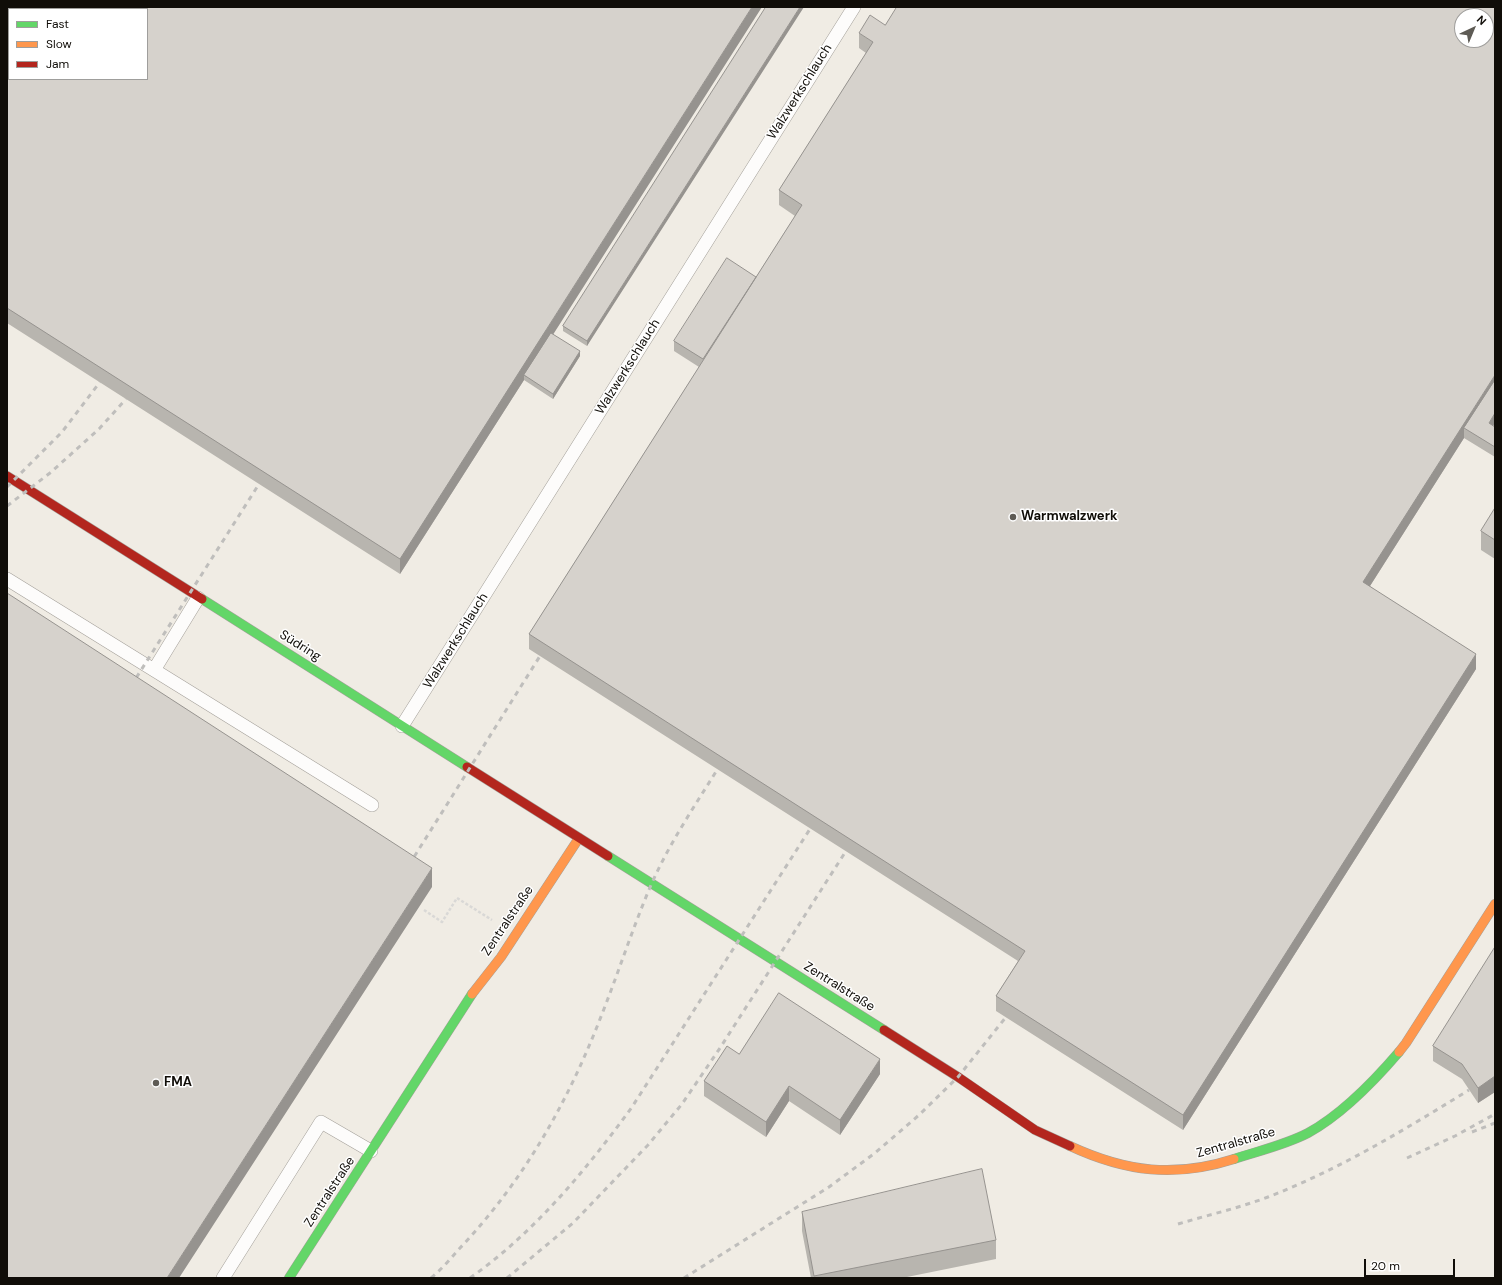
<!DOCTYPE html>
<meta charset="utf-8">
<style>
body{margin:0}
#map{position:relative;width:1502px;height:1285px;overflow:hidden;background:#f0ece4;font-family:"DM Sans",sans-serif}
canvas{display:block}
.frame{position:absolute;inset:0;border:8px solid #100d08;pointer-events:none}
.legend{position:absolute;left:8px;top:8px;width:140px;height:72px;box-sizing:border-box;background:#fff;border:1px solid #9f9e9c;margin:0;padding:5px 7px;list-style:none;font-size:12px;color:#100d08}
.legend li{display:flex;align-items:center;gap:8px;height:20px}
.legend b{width:20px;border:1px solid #9f9e9c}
.north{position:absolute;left:1454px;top:8px;width:40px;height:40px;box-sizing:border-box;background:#fff;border:1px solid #9f9e9c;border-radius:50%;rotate:44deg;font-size:11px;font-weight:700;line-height:16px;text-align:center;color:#100d08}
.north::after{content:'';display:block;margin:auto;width:14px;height:18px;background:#5e5b55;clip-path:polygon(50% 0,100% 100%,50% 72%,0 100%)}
.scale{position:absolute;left:1364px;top:1259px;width:91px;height:18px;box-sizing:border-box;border:2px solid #100d08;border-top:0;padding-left:5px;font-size:12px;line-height:14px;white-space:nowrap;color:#100d08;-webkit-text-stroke:3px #fff;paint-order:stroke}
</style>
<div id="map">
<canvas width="1502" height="1285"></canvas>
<div class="frame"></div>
<ul class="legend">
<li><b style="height:5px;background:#63d668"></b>Fast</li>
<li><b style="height:5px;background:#ff974d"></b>Slow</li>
<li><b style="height:5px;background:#b3261e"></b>Jam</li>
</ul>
<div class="north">N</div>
<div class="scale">20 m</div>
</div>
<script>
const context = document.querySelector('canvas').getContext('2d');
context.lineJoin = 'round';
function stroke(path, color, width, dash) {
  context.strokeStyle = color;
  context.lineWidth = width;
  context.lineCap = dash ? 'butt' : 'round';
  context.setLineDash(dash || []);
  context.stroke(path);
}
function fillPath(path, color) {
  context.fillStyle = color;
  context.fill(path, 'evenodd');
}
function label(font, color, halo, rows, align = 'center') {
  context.font = font + ' "DM Sans",sans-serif';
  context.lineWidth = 3;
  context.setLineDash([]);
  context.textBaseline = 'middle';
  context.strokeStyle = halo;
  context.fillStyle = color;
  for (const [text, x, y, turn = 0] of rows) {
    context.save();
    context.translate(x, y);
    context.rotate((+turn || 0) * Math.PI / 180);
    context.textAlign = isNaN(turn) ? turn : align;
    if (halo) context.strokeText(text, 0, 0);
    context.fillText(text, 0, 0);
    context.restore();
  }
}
const path = new Path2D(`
 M424 910 442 922 457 898 492 920`);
const lane = new Path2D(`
 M7 579 372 805
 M154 670 198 598
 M402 726 854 7
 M223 1278 321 1122 371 1151`);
const fast = new Path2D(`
 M202 599 467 767
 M608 856 884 1030
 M1234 1159C1258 1151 1285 1145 1308 1133 1341 1115 1375 1080 1399 1052
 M289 1278 472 994`);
const slow = new Path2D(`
 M472 994 501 957 579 838
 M1399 1052 1406 1043 1495 904
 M1070 1146C1126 1172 1175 1178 1234 1159`);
const jam = new Path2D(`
 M7 476 202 599
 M467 767 608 856
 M884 1030 958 1077 1035 1130 1070 1146`);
const rail = new Path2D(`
 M7 487 62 432 100 382
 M7 506 50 473 99 429 126 399
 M131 686 259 484
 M409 865 540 656
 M1472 1132 1495 1123
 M1407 1158 1455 1136 1495 1114
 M1178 1224C1208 1215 1239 1208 1268 1197 1340 1169 1404 1130 1469 1090
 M431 1278C442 1269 451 1258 460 1248 525 1179 568 1102 602 1014 619 971 633 927 651 885 669 844 694 807 717 770
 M470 1278C535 1232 586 1170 632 1107L810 829
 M507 1278 573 1223 648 1145 682 1104 720 1048 846 851
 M684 1278 829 1187 875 1153 919 1115 958 1077 1006 1017`);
const wall = new Path2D(`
 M7 7 553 334 580 356 553 399 524 380 400 574 7 323Z
 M766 7 587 346 563 331V326Z
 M859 33 1495 427V457L1464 438 1370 586 1476 669 1183 1130 996 1011V996L1018 961 529 649V634L699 367 674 351V341L756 277 795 216 779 205V190L866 53 859 48Z
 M1495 508V559L1481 550V531Z
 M1495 947V1092L1478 1103 1462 1079 1433 1061V1046Z
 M739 1054 880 1074 840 1135 789 1101 766 1137 704 1096V1081Z
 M802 1212 996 1240V1259L902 1278H811L802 1231Z`);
const shadedWall = new Path2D(`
 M752 7H762L526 377 524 375V380L400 574V559Z
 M800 7H804L587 346V341Z
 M580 351V356L553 399V394Z
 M1495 375V390L1464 428V438L1363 597V582Z
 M1495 413V423L1489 433V423Z
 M1476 654V669L1183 1130V1115Z
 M432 868V887L179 1278H167Z
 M880 1059V1074L840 1135V1120Z
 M1495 1076V1092L1478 1103V1088Z
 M789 1086V1101L766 1137V1122Z`);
const building = new Path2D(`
 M7 7H752L400 559 7 308ZM9 9H147V79H9Z
 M766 7H800L587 341 563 326Z
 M897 7H1495V375L1363 582 1476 654 1183 1115 996 996 1025 951 529 634 802 205 779 190 873 42 859 33 870 15 885 25ZM1462 16H1486V40H1462Z
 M727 258 756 277 703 359 674 341Z
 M551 333 580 351 553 394 524 375Z
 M1495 380V413L1489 423 1495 427V447L1464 428Z
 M1495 508V540L1481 531Z
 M7 593 432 868 167 1278H7Z
 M1495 947V1076L1478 1088 1462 1064 1433 1046Z
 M779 993 880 1059 840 1120 789 1086 766 1122 704 1081 727 1046 739 1054Z
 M982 1169 996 1240 814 1276 802 1212Z`);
const markers = [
 [1013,517,4,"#5e5b55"],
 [156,1083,4,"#5e5b55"]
];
const streetNames = [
 ["Walzwerkschlauch",800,92,-58],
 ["Walzwerkschlauch",628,367,-58],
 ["Walzwerkschlauch",456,641,-58],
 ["Südring",300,646,32],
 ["Zentralstraße",508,921,-56],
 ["Zentralstraße",839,987,32],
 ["Zentralstraße",1236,1143,-16],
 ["Zentralstraße",330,1192,-57]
];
const poiNames = [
 ["Warmwalzwerk",1021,517],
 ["FMA",164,1083]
];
stroke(lane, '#a4a09a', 14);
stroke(fast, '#a4a09a', 10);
stroke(slow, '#a4a09a', 10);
stroke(jam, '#a4a09a', 10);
stroke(path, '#d9d8d6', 2.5, [3, 2]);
stroke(lane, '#fdfcfb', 13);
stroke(fast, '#63d668', 9);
stroke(slow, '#ff974d', 9);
stroke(jam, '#b3261e', 9);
stroke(rail, '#bfbebc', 3, [5, 5]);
fillPath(wall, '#b8b5af');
fillPath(shadedWall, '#96938f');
fillPath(building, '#d6d2cc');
stroke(building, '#96938f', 1);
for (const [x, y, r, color] of markers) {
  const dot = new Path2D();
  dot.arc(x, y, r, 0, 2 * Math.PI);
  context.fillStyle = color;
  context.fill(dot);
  stroke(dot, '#fff', 1.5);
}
label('13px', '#100d08', '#fff', streetNames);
label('bold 13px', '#100d08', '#fff', poiNames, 'left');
</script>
